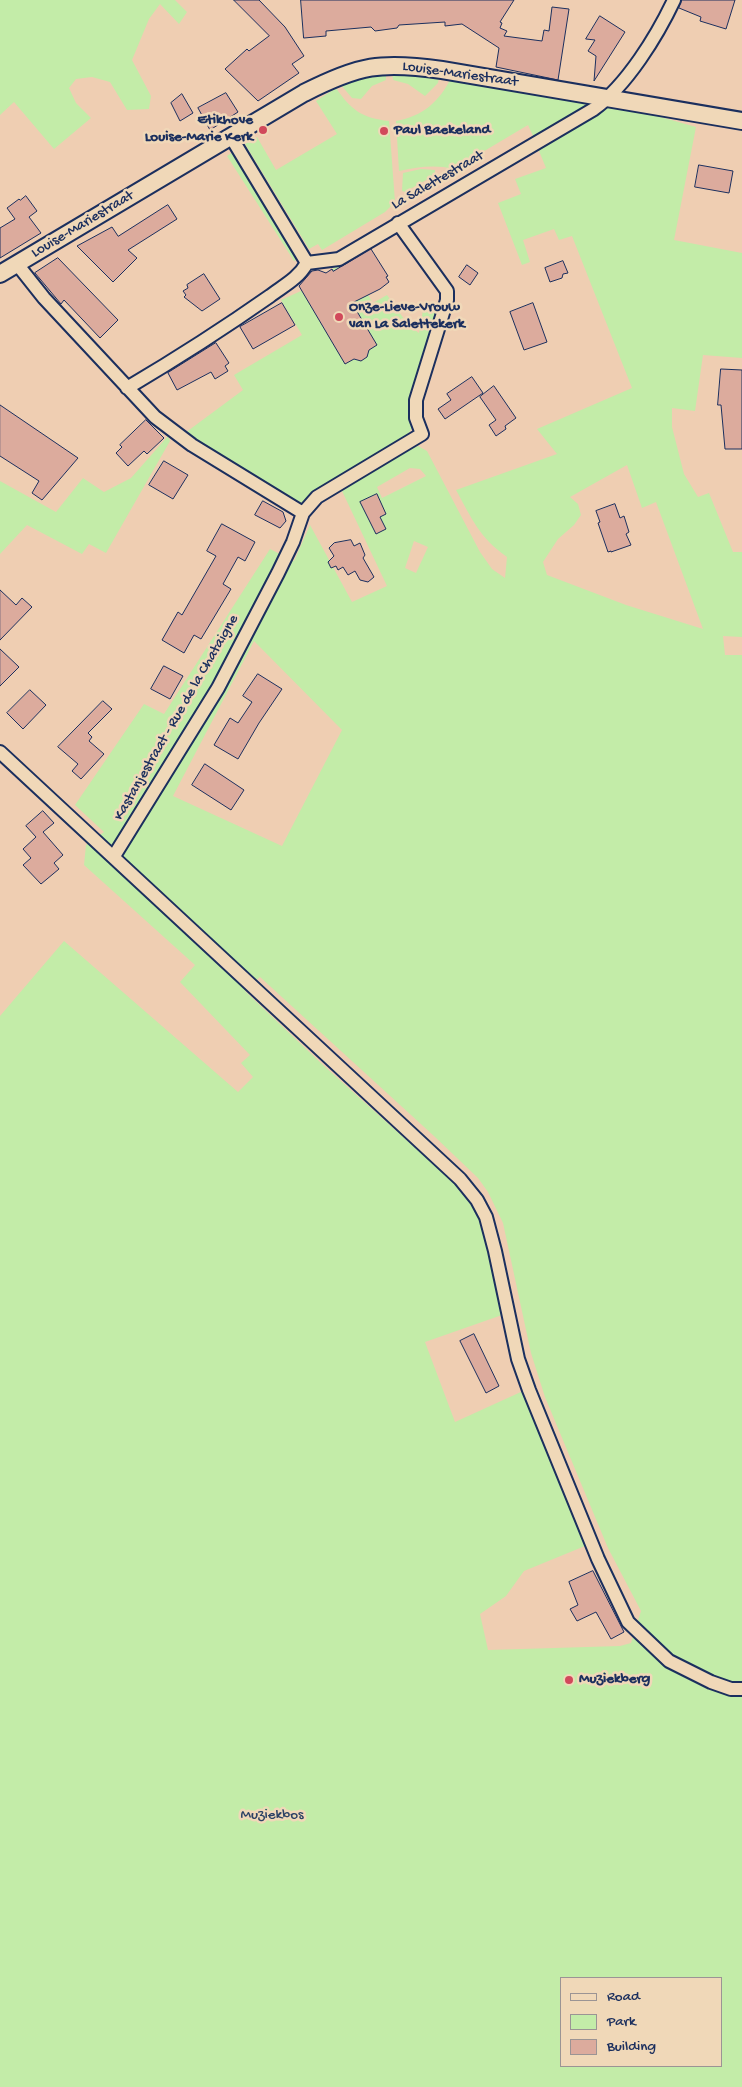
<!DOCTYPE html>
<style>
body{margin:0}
#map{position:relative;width:742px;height:2087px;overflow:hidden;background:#efceb2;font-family:"Gochi Hand",sans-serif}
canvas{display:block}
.legend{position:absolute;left:560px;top:1977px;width:162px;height:90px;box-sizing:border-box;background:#f0d8b8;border:1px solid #9b9494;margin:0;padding:6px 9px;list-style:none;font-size:15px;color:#1b2f5e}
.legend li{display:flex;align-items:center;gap:10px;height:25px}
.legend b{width:25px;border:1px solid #9b9494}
</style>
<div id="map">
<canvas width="742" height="2087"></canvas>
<ul class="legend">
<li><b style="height:6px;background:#f0d8b8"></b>Road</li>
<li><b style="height:14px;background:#c3eca8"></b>Park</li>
<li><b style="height:14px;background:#dcab9d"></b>Building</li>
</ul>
</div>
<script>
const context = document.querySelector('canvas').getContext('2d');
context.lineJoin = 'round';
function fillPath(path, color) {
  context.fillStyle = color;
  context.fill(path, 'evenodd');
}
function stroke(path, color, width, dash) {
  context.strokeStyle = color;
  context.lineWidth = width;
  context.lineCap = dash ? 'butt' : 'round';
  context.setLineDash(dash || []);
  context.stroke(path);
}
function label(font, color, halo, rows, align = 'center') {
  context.font = font + ' "Gochi Hand",sans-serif';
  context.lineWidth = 5;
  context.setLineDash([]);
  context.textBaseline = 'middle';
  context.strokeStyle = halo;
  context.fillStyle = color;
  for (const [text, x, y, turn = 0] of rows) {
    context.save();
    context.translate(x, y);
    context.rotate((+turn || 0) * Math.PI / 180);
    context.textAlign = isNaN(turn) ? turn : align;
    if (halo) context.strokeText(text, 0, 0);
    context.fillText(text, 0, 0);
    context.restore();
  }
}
const green = new Path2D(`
 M0 0H175L187 12 179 24 160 4 149 19 132 60 151 96 149 109 127 110 110 82 92 77 76 79 69 88 76 103 91 118 54 149 14 102 0 115Z
 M386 72V80L372 86 361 99 352 98 341 85 347 82Z
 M392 72 439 77 438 83 425 96 408 84 393 80Z
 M451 78 582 101 586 103 584 109 534 138 528 125 454 169C435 164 418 167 399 171L396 121C423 116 439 102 451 78Z
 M336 88C351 110 362 118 389 121L395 202 385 212 322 250 318 244 309 249 245 144 257 137 276 170 337 134 316 101Z
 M615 104 696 127 674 240 742 253V358L703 355 695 411 672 408V427L684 474 698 497 709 493 733 552H742V637L723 636 725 655H742V2087H0V1016L64 941 238 1092 253 1077 241 1063 250 1055 180 982 195 965 84 865 86 845 104 832 75 805 144 704 164 714 270 549 294 561 310 525 352 602 387 586 342 491 410 449 418 446 427 451 480 552 492 569 505 578 507 557C479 537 472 519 456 490L557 454 537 429 632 388 572 236 559 240 554 229 523 240 530 262 522 265 498 203 521 194 515 179 546 168 537 146ZM627 465 642 508 656 502 703 629 626 605 547 575 543 562 558 539 574 525 581 515 578 504 570 497ZM410 468 420 469 426 476 382 498 377 487ZM414 541 428 547 416 573 405 568ZM254 641 342 730 282 846 173 796ZM260 977 434 1136 478 1178 488 1192 503 1223 531 1353 545 1397 608 1548 641 1611 631 1643 620 1646 488 1650 480 1614 506 1596 524 1571 585 1546 523 1391 455 1422 425 1342 502 1315 482 1222 471 1202 452 1181 323 1065 245 991ZM561 1978H721V2066H561Z
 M233 152 300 258 294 261 227 156Z
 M421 169 435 170V175L405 192 402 191 403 173Z
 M347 261 373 303 387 295 409 326 419 333 423 310 438 313 409 402 414 424 407 436 376 454 301 503 185 433 243 390 234 375 302 335 281 300 301 291 300 288 345 364 354 359 361 361 367 357 369 350 377 345 332 269Z
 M168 436 170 441 106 553 89 544 82 554 27 525 0 554V481L56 512 83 478 104 492 131 478Z`);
const building = new Path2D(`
 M234 0H259L285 27 304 56 292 64 299 73 258 101 225 69 247 49 249 51 269 36Z
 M301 0H514L500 22 502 23 500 28 507 31 504 36 542 41 544 30 549 31 552 7 569 9 558 80 496 67 499 48 462 24 445 26V22L399 25 397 28 375 31 371 27 326 31V36L304 38Z
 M682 0H735L726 29 700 21 701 17 679 8Z
 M600 16 625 32 594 81 596 56 588 51 595 40 586 39Z
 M226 93 238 112 210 130 198 108Z
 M182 94 193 113 180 121 171 103Z
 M699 165 733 171 729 193 695 187Z
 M26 196 37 211 29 217 41 233 0 258V228L15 219 7 208 19 199 20 200Z
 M168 205 177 219 128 250 137 258 113 282 77 246 112 227 118 236Z
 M371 249 388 276 386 277 389 282 380 289 352 303 377 345 369 350 367 357 361 361 354 359 345 364 299 286 312 271 318 270 326 273 332 269 333 271Z
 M58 258 118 320 100 338 64 300 61 304 35 273Z
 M563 261 568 273 563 274 562 278 550 282 545 268Z
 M467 265 478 273 470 285 459 277Z
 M204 274 220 299 202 311 184 297 186 295 183 291 188 288 187 285Z
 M282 303 295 325 253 349 240 327Z
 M533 303 547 342 524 350 510 312Z
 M216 343 229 363 225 366 228 371 215 379 211 372 177 390 168 373Z
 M721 369 742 370V449H725L721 405H718Z
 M472 377 483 393 445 419 438 409 451 400 447 394Z
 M494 386 516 418 505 426 506 429 496 436 489 425 496 420 480 397Z
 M0 405 78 458 42 500 32 493 39 481 0 456Z
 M146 420 164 438 147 454 144 451 128 466 116 453 122 447 120 445Z
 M164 461 188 475 173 499 149 485Z
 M377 494 386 514 380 517 386 529 376 534 360 502Z
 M263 501 283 512 286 521 280 528 255 515Z
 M615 504 620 518 624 516 629 532 626 534 631 545 611 552V551L608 552 598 523 600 522 596 511Z
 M222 524 255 542 245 561 238 557 223 584 231 589 201 639 194 635 184 653 162 640 178 612 182 615 216 556 207 551Z
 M351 540 354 546 360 543 365 555 363 558 374 577 368 582 360 580 355 571 348 575 343 567 338 570 336 566 331 568 328 562 334 556 329 548 334 543Z
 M0 590 16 605 22 598 32 607 0 640Z
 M0 649 19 667 0 686Z
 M164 666 183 676 170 699 151 689Z
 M258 674 282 689 259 723 238 759 214 745 230 718 238 723 252 702 243 696Z
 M30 690 46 705 23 729 7 713Z
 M103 701 112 709 88 733 92 737 89 741 104 754 81 779 72 771 78 764 58 747Z
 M205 764 244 790 231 810 192 785Z
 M43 811 54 823 43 832 63 855 54 863 59 869 41 884 23 865 31 858 23 849 36 837 26 826Z
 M474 1334 499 1386 486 1393 460 1341Z
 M593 1571 624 1632 611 1639 596 1612 577 1621 570 1609 578 1605 569 1582Z`);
const minor = new Path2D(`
 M231 137 307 263
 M307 263 339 259 594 109C627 85 657 36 674 0
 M17 264 44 298 155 417 192 445 303 513
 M127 388C176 359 223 329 270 296 283 286 298 279 307 263
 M0 752 460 1179 477 1200 486 1217 495 1251 518 1359 529 1390 598 1559 628 1622 669 1661 711 1682 731 1689H742
 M114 856 218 688 278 573 293 542 303 513 317 497 422 434 416 418V400L447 300V291L398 223`);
const secondary = new Path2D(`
 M0 274 304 93C359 65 381 61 442 70L742 121`);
const markers = [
 [263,130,5,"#d1495b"],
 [384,131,5,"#d1495b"],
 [339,317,5,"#d1495b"],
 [569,1680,5,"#d1495b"]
];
const streetNames = [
 ["Louise-Mariestraat",460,75,8],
 ["La Salettestraat",438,181,-30],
 ["Louise-Mariestraat",83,225,-31],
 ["Kastanjestraat - Rue de la Chataigne",177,718,-60]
];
const poiNames = [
 ["Etikhove",253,121,"right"],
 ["Louise-Marie Kerk",253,138,"right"],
 ["Paul Baekeland",394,131],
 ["Onze-Lieve-Vrouw",349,308],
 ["van La Salettekerk",349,325],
 ["Muziekberg",579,1680]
];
const parkNames = [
 ["Muziekbos",272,1816]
];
fillPath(green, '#c3eca8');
fillPath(building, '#dcab9d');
stroke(building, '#1b2f5e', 1);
stroke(minor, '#1b2f5e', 16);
stroke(secondary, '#1b2f5e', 20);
stroke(minor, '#f0d8b8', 12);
stroke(secondary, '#f0d8b8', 16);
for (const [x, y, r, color] of markers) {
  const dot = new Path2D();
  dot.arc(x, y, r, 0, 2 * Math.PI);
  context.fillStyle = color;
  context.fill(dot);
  stroke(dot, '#f0d8b8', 2);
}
label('15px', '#1b2f5e', '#f0d8b8', streetNames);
label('bold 15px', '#1b2f5e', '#f0d8b8', poiNames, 'left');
label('15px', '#2c4265', '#f0d8b8', parkNames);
</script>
